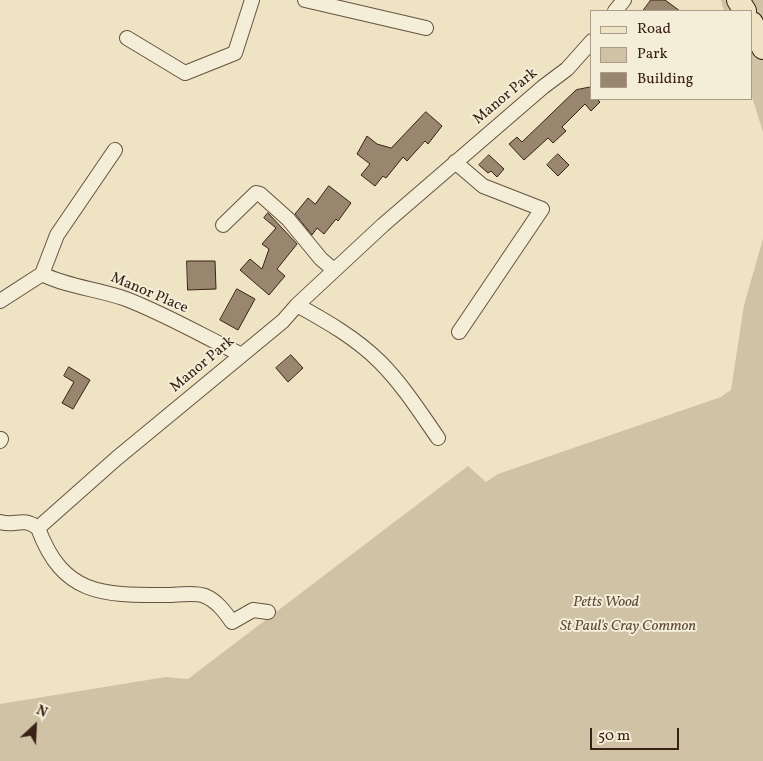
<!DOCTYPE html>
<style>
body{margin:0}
#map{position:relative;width:763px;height:761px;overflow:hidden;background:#eee3c3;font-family:Vollkorn,serif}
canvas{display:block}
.legend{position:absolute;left:590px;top:10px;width:162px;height:90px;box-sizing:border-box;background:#f4edd8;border:1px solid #aa9b8a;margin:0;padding:6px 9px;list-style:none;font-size:15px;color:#3a2115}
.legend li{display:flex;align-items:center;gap:10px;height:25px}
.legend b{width:25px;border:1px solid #aa9b8a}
.north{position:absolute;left:10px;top:701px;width:50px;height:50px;-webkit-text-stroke:4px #f4edd8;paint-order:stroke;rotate:25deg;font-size:14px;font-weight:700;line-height:20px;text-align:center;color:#3a2115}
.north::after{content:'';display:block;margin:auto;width:18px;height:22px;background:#3a2115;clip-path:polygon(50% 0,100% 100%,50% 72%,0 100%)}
.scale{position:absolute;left:590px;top:728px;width:89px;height:22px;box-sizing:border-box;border:2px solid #3a2115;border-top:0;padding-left:6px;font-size:15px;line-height:18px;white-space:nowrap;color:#3a2115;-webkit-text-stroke:4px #f4edd8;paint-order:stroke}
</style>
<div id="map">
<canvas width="763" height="761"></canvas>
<ul class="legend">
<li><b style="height:6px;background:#eee3c3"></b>Road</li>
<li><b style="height:14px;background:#cfc2a5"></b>Park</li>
<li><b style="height:14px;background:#98866f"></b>Building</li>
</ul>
<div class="north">N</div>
<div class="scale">50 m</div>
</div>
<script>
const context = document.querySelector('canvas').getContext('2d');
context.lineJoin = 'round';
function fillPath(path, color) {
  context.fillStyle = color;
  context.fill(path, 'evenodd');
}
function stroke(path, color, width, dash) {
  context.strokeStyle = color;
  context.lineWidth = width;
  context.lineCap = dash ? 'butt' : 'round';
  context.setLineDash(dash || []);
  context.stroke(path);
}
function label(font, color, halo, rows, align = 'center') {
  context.font = font + ' Vollkorn,serif';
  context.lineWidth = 4;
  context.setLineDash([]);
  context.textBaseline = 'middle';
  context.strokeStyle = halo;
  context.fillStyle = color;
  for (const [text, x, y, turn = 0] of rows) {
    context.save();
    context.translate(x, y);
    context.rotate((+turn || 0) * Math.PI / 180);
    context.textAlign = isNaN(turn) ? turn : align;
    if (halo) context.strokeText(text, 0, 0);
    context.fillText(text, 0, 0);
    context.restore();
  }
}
const green = new Path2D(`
 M721 0H763V132L752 97V11H724Z
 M763 239V761H0V704L166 677 188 679 468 466 486 482 498 474 721 397 731 390 744 305Z`);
const building = new Path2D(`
 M651 0H665L680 11H643Z
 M592 87V99H597L600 102 591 111 585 104 562 127 566 131 553 143 548 138 524 160 509 144 517 137 522 142 576 90Z
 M426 112 442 126 428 144 425 141 407 161 403 157 386 178 383 176 375 186 361 175 370 164 357 154 367 136 377 144 391 148Z
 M558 154 569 165 558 176 547 165Z
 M489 155 504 169 497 177 491 171 488 173 479 165Z
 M329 186 351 203 338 221 336 219 324 234 317 228 312 235 295 214 308 198 315 204Z
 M268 213 297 244 277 269 285 276 269 295 240 270 250 259 262 269 269 249 262 244 276 228 264 218Z
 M187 261H215L216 289 188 290Z
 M237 289 255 299 238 330 220 320Z
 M291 355 303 368 288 382 276 368Z
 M69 367 90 380 73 409 62 403 74 382 64 376Z`);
const minor = new Path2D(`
 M305 0 426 28
 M615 11 624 0
 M127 38 185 73 235 53 252 0
 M455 162 483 186 542 209 459 332
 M223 225 256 193 260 194 288 219 321 259 334 270
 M42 274 57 235 115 150
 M0 301 42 274C68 287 98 289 126 299 165 314 203 336 240 354
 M297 305C326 321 356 338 380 362 402 384 420 412 438 438
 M0 441 1 439
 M0 522C16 527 22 516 38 528
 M268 612 253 610 232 622C225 612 217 601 205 596 195 592 178 595 167 595 103 595 63 596 38 528L117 458 283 321 297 305 383 225 543 87 567 69 592 41`);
const primary = new Path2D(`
 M738 0 745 11
 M752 23 763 48`);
const streetNames = [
 ["Manor Park",506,97,-40],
 ["Manor Place",149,294,23],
 ["Manor Park",203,365,-40]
];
const parkNames = [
 ["Petts Wood",606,603],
 ["St Paul's Cray Common",628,627]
];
fillPath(green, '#cfc2a5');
fillPath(building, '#98866f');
stroke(building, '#3a2115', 1);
stroke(minor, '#675240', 16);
stroke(primary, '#3a2115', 24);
stroke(minor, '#f4edd8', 14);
stroke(primary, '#eee3c3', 22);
label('15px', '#3a2115', '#f4edd8', streetNames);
label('italic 15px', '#5f4939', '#f4edd8', parkNames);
</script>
